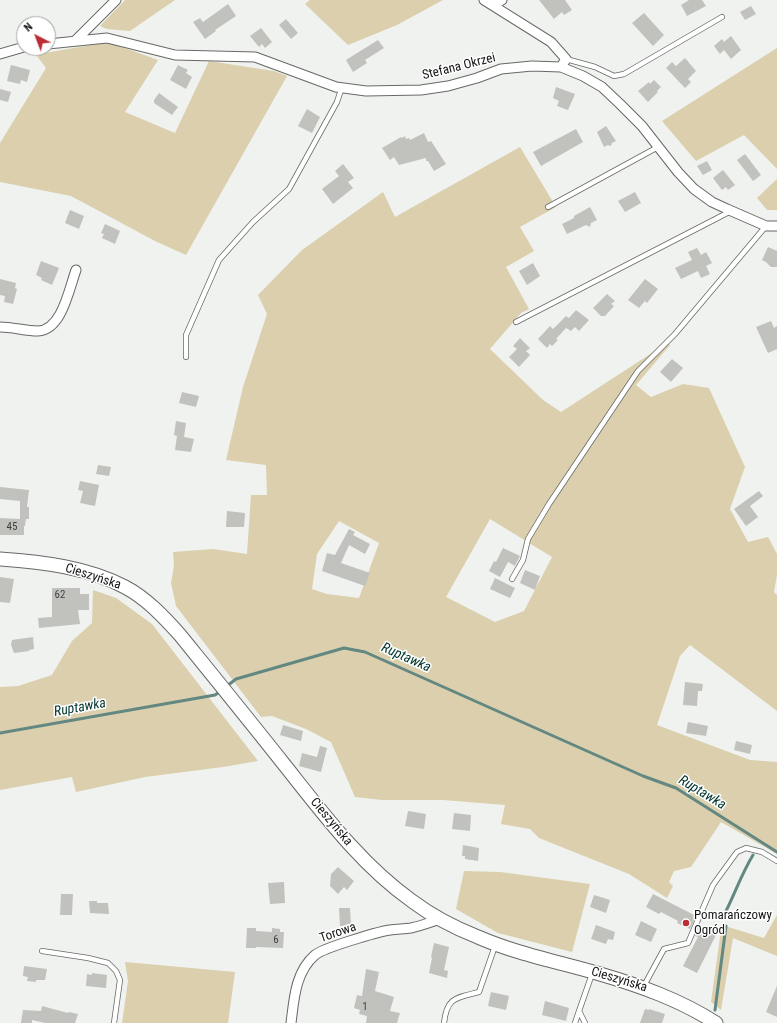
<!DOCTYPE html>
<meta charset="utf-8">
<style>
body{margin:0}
#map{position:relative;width:777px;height:1023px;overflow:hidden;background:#eff2ee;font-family:"Roboto Condensed",sans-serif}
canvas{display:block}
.north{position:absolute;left:16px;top:16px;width:40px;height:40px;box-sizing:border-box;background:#fefffe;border:1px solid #a0a1a0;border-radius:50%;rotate:318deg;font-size:11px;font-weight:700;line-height:16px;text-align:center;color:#141514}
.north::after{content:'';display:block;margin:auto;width:14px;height:18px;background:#bc2c33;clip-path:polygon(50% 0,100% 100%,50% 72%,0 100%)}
</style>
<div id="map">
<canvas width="777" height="1023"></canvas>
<div class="north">N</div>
</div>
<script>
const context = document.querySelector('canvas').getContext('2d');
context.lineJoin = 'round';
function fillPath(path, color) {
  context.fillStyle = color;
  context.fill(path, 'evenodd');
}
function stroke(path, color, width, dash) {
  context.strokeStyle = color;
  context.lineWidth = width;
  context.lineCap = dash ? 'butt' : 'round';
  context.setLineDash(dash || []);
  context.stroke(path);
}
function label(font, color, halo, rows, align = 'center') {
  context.font = font + ' "Roboto Condensed",sans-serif';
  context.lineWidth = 3;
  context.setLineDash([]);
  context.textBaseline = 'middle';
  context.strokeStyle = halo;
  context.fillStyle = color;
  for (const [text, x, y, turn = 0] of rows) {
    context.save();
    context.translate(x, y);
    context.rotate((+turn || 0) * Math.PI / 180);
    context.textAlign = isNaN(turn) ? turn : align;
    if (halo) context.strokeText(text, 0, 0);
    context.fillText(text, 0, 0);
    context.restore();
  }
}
const green = new Path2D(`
 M125 0H175L130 31 107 29 100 26Z
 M310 0H443L397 25 348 45 305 4Z
 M108 42 158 60 125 112 175 133 209 61 274 71 287 76 186 255 155 241 71 196 0 182V143L46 68 37 56 39 54Z
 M777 48V169L744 135 696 161 662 121Z
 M520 147 556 207 520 227 534 251 506 267 529 309 521 313 490 349 543 400 561 412 658 349 665 340 670 345 636 385 651 397 683 384 709 388 745 467 730 509 748 542 768 537 777 554V575L774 592 777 595V711L690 645 680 656 657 725 750 760 777 762V854L721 822 691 867 674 871 669 882 673 886 667 898 629 874 539 838 530 829 501 824 505 805 443 800H382L355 797 331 742 306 729 272 716 261 717 176 606 171 583 174 566 173 552 213 549 247 554 251 495H267L266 465 226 460 243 387 267 314 258 295 302 250 383 192 395 217ZM490 519 552 557 524 611 495 622 446 597ZM339 521 379 543 359 598 327 594 312 589 317 554Z
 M777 179V210H767L757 198Z
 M93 590 116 598 152 624 258 761 223 767 145 777 76 792 72 777 0 790V687L18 686 52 675 72 641 92 623Z
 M464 871 500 872 590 884 572 952 498 933 456 909Z
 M777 915V956L733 938 721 1010 711 1002 720 937 725 926 764 938Z
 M125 962 235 972 228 1023H122L128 981Z`);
const stream = new Path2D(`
 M227 686 236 679 344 648 365 652 643 776 676 788 777 852
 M0 733 215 695 221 691
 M726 911C735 893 742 873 753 855
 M715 1010 726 926`);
const building = new Path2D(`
 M539 0H565L572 10 564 15 562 12 554 19Z
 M689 0H702L706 6 687 16 681 5Z
 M228 4 236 16 215 30 216 31 205 39 193 22 200 18 203 22Z
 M751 6 756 14 745 20 740 12Z
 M644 13 664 35 653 46 632 23Z
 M286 19 298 33 291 39 279 25Z
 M261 28 272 42 265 48 262 44 259 47 250 36Z
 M731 36 741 50 731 59 724 50 720 54 714 46 722 39 724 42Z
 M378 40 384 48 365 60 367 63 353 72 346 60Z
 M685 58 696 71 688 79 691 82 685 88 666 68 672 62 676 66Z
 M11 65 30 70 27 82 21 80 20 84 7 81Z
 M178 65 188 70 186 73 192 77 186 89 170 80Z
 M654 80 661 87 657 91 658 92 648 102 638 91 649 82 650 84Z
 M556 87 575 94 568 110 557 106 559 101 553 98Z
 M0 89 11 92 8 102 0 100Z
 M159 93 178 107 172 115 154 103V100Z
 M307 109 320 117 312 133 298 126Z
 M606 126 616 141 612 143 611 146 608 145 604 147 597 132Z
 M576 129 583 142 541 166 533 152Z
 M424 133 428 142 431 141 446 164 434 171 428 161H426V158L399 165 394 157 390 160 382 148 401 137 402 138 405 136 406 139 409 138 410 140Z
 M745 154 761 175 753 181 737 160Z
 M707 161 712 170 703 175 697 166Z
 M343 164 354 178 348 182 353 188 333 204 322 189 339 176 335 171Z
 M723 170 735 185 728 190 726 187 722 190 713 178Z
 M635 192 641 203 625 212 618 201Z
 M590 207 597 220 591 223 590 227 586 225 567 234 562 224 574 218V216Z
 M70 210 84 216 79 229 65 223Z
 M105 224 120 231 115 244 102 238 104 234 101 233Z
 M768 247 777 251V267H771L766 262 762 260Z
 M697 248 701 255 706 252 712 263 706 266 710 274 701 278 698 271 681 279 675 268 692 260 688 252Z
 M41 261 59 268 52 285 41 280 42 278 36 275Z
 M533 263 540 276 527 285 519 271Z
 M0 279 16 283 15 288 17 289 13 304 4 302 5 296 0 295Z
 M645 279 658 289 647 303 645 301 639 308 628 300Z
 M607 294 615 301 611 304 614 306 605 316H601L593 308Z
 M576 310 589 320 579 331 575 327 571 331 566 328 556 339 558 340 552 346 550 344 547 348 538 339 550 326 553 329 566 316 569 318Z
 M771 321 774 328 777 326V349L768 353 756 327Z
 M520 338 530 348 526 351 530 355 519 367 509 357 517 349 513 346Z
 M672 359 683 368 671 382 660 372Z
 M182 392 199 396 196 407 179 403Z
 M176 421 186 423 184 437 194 439 191 452 175 450 177 436 174 435Z
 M98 465 111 467 109 476 96 474Z
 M80 481 99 485 95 506 80 503 83 491 78 490Z
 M0 487 29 490 27 507H29V519H26L25 526H24V535H0V518L20 519V501L0 499Z
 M759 491 763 496 750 506 758 517 746 526 734 509Z
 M227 511 245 513 244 527H226Z
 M349 529 355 532 353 535 370 544 365 554 349 545 341 563 370 573 365 586 322 571 327 553 335 555Z
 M503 548 520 556 515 566 508 562 500 577 489 571 494 561 496 562Z
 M525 570 540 576 535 590 520 583Z
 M0 577 14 579 10 603 0 602Z
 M495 578 515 588 510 598 490 589Z
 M52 588H80V594H89V610H78L80 624 39 628 38 618 52 617Z
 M33 637 34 649 29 650V651L14 653 11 645 12 640Z
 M685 682 703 684 702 691H698L697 706 683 705Z
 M688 722 708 726 706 736 686 733Z
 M283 725 303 731 301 741 280 735Z
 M736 741 752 745 750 754 734 750Z
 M320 746 327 748 321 772 299 766 302 753 317 757Z
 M408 811 426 814 424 829 405 826Z
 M454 813 471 815 470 831 452 829Z
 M463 845 479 848 478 861 465 859V856H462Z
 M338 867 354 881 347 890 344 887 338 894 330 886 331 874Z
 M284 882 285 903 270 904 268 883Z
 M61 894H73L72 915H60Z
 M653 894 696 916 690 929 677 923 678 921 661 912 659 914 646 907Z
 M594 895 610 900 606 913 590 907Z
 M89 901H97V903H108L109 914 90 913Z
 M339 908H350L351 926H340Z
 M641 921 657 929 651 942 635 935Z
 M596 925 615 932 613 940 608 939 606 944 591 939Z
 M700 925 717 933 697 973 683 966 698 937 695 936Z
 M247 928H256V931L272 932V928L280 929V932H284L283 948 256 947V948H246Z
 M434 943 449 947 444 970 448 971 447 978 429 973 432 958 431 957Z
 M24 966 47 969 45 980H36V982L27 981 28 977 23 976Z
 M366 969 379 972 375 991 394 997 390 1011 400 1013 397 1023H366L367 1016 359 1014 360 1010 354 1008 357 995 362 996Z
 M92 973 107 975 106 988 86 986 87 974 92 975Z
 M777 986V1017L766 1012Z
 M491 992 509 996 506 1010 488 1006Z
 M545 1001 569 1008 566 1021 542 1015Z
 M42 1006 68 1013 69 1012 78 1014 75 1023H45L32 1020V1023H21L23 1010 41 1011Z
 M645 1009 649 1010V1009L665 1014 662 1023H640Z`);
const service = new Path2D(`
 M566 59 595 67 614 76 624 74 722 17
 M548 207 658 147
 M516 322 731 211
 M186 357V335L219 260 253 222 289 189 337 102 342 87
 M512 579 523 560 528 539 549 504 638 371 675 334 766 226
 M42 951 88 958 108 963 116 971 120 980 114 1023
 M645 988 646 982 664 949 688 943 713 885 737 852 746 848 762 852 777 861
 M444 1023C447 997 456 998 479 992L495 946
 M575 1023 579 1011
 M585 1023 579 1011 592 974`);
const minor = new Path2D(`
 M484 0 551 42 566 59 561 67
 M493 5 502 0
 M75 41 116 0
 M48 44 107 38 175 55 255 57 336 87 366 91 421 90 448 86 477 78 501 69 532 66 561 67 583 76 602 87 620 104 642 126 678 172 694 189 712 202 727 209 766 226H777
 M0 54 24 47
 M0 327C13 327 25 331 38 331 62 330 69 289 76 270
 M291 1023C294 1000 295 972 315 955 323 948 377 932 390 930 397 929 404 929 411 928 421 926 431 922 440 919`);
const secondary = new Path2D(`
 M0 559C42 562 87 567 125 587 146 598 164 617 180 635 214 677 249 720 283 763 322 812 360 864 412 901 432 916 455 928 478 937 517 954 559 962 600 974 641 986 680 1000 716 1023`);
const markers = [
 [686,923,4,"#bc2c33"]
];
const numberNames = [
 ["45",12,527],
 ["62",60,595],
 ["6",276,940],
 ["1",365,1007]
];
const streetNames = [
 ["Stefana Okrzei",459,67,-14],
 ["Cieszyńska",93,577,18],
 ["Cieszyńska",331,822,50],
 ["Torowa",338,933,-19],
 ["Cieszyńska",619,980,17]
];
const poiNames = [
 ["Pomarańczowy",694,916],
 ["Ogród",694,931]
];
const waterNames = [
 ["Ruptawka",406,658,24],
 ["Ruptawka",80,708,-10],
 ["Ruptawka",702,793,31]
];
fillPath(green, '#dbcfad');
stroke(stream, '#638881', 3);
fillPath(building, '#c1c2bd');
stroke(service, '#676966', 6);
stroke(minor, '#676966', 11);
stroke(secondary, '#676966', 15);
stroke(service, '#fff', 4.5);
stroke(minor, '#fff', 9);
stroke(secondary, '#fff', 13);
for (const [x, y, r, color] of markers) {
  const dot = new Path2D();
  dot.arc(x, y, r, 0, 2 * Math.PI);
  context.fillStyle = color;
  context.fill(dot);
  stroke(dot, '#fefffe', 1.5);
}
label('11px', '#3f403e', null, numberNames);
label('13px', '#141514', '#fefffe', streetNames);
label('13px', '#141514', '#fefffe', poiNames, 'left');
label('italic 14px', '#01342e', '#fefffe', waterNames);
</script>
